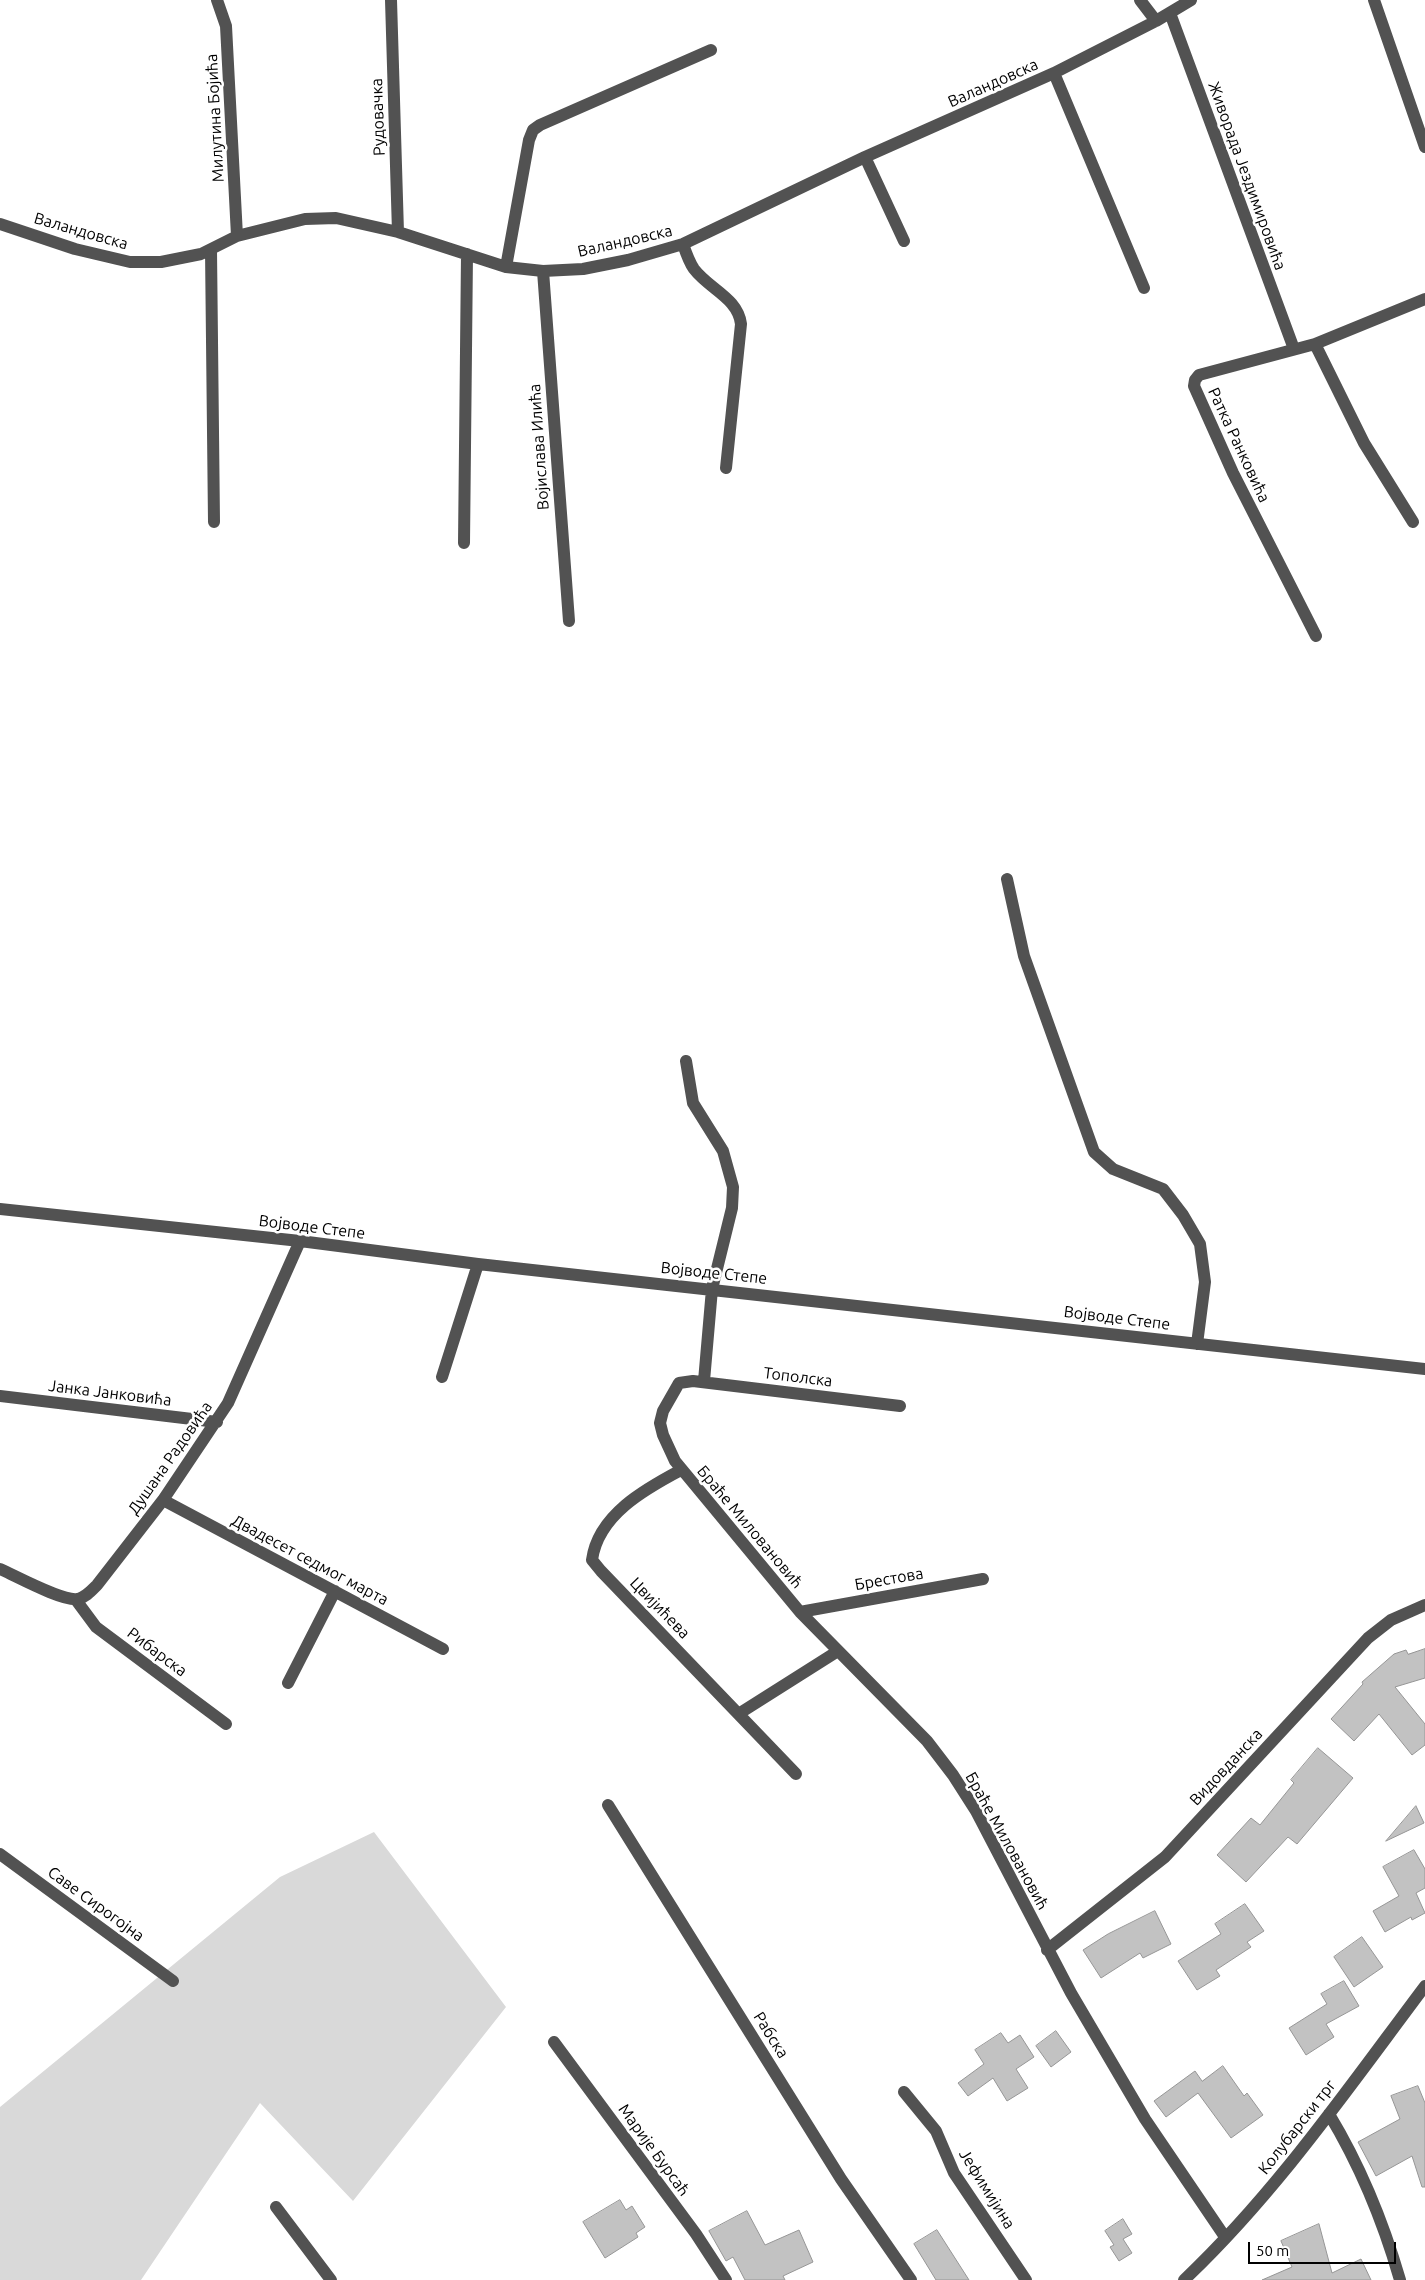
<!DOCTYPE html>
<meta charset="utf-8">
<style>
body{margin:0}
#map{position:relative;width:1425px;height:2280px;overflow:hidden;background:#fff;font-family:Ubuntu,sans-serif}
canvas{display:block}
.scale{position:absolute;left:1248px;top:2242px;width:148px;height:22px;box-sizing:border-box;border:2px solid #000;border-top:0;padding-left:6px;font-size:15px;line-height:18px;white-space:nowrap;color:#000;-webkit-text-stroke:4px #fff;paint-order:stroke}
</style>
<div id="map">
<canvas width="1425" height="2280"></canvas>
<div class="scale">50 m</div>
</div>
<script>
const context = document.querySelector('canvas').getContext('2d');
context.lineJoin = 'round';
function fillPath(path, color) {
  context.fillStyle = color;
  context.fill(path, 'evenodd');
}
function stroke(path, color, width, dash) {
  context.strokeStyle = color;
  context.lineWidth = width;
  context.lineCap = dash ? 'butt' : 'round';
  context.setLineDash(dash || []);
  context.stroke(path);
}
function label(font, color, halo, rows, align = 'center') {
  context.font = font + ' Ubuntu,sans-serif';
  context.lineWidth = 5;
  context.setLineDash([]);
  context.textBaseline = 'middle';
  context.strokeStyle = halo;
  context.fillStyle = color;
  for (const [text, x, y, turn = 0] of rows) {
    context.save();
    context.translate(x, y);
    context.rotate((+turn || 0) * Math.PI / 180);
    context.textAlign = isNaN(turn) ? turn : align;
    if (halo) context.strokeText(text, 0, 0);
    context.fillText(text, 0, 0);
    context.restore();
  }
}
const green = new Path2D(`
 M374 1832 506 2007 353 2201 260 2103 141 2280H0V2107L280 1877Z`);
const building = new Path2D(`
 M1425 1649V1678L1395 1687 1425 1724V1745L1412 1755 1379 1714 1354 1741 1331 1719 1363 1684 1362 1682 1394 1654 1406 1650 1408 1654Z
 M1318 1748 1353 1778 1297 1844 1288 1837 1246 1882 1217 1855 1251 1818 1260 1825 1294 1783 1291 1780Z
 M1416 1806 1424 1823 1386 1841Z
 M1414 1850 1425 1869V1888L1416 1893 1425 1913 1412 1920 1411 1917 1385 1932 1373 1911 1399 1896 1383 1867Z
 M1245 1904 1264 1931 1247 1942 1251 1947 1216 1970 1220 1976 1197 1990 1178 1961 1221 1934 1215 1924Z
 M1155 1911 1171 1944 1143 1958 1140 1953 1101 1978 1083 1950 1108 1934Z
 M1362 1937 1383 1967 1354 1987 1334 1957Z
 M1344 1981 1359 2006 1326 2024 1334 2037 1306 2055 1289 2028 1327 2004 1321 1994Z
 M1056 2031 1071 2052 1051 2067 1036 2046Z
 M1001 2033 1008 2043 1020 2035 1034 2057 1016 2069 1028 2088 1007 2101 993 2078 968 2096 958 2083 984 2064 975 2050Z
 M1223 2066 1244 2096 1247 2093 1263 2115 1231 2138 1198 2093 1166 2117 1154 2101 1195 2071 1202 2081Z
 M1418 2086 1425 2103V2187H1422L1412 2156 1376 2176 1358 2142 1400 2119 1391 2096Z
 M620 2200 626 2210 632 2206 645 2227 636 2233 638 2237 605 2258 583 2222Z
 M747 2211 765 2245 799 2230 813 2262 783 2276 785 2280H745L733 2257 726 2261 709 2231Z
 M1123 2219 1132 2234 1123 2239 1132 2253 1119 2261 1110 2247 1114 2245 1105 2231Z
 M1319 2224 1332 2273 1361 2259 1371 2280H1262L1292 2267 1281 2241Z
 M937 2230 969 2280H936L914 2244Z`);
const minor = new Path2D(`
 M217 0 226 26 237 236
 M391 0 398 232
 M1140 0 1156 21
 M1374 0 1425 147
 M1170 13 1294 349
 M1054 73 1144 288
 M865 157 904 241
 M0 224 75 249 130 262H161L201 254 237 236 305 219 336 218 398 232 506 267 543 271 583 269 628 260 683 244 865 157 1054 73 1156 21 1191 0
 M683 244C686 253 689 262 694 269 709 289 738 298 741 324L726 468
 M211 250 214 522
 M506 267 529 140 533 130 540 125 711 50
 M543 271 569 621
 M1315 344 1199 375 1195 380 1194 386 1233 473 1316 636
 M1413 522 1364 443 1315 344 1425 299
 M464 543 467 254
 M1007 879 1024 956 1094 1152 1113 1169 1163 1189 1183 1215 1200 1244 1205 1282 1197 1344
 M686 1061 693 1103 723 1151 733 1187 732 1208 712 1289 704 1381
 M0 1209 300 1241 478 1264 1425 1369
 M442 1377 478 1264
 M0 1396 217 1422
 M900 1406 693 1381 679 1383 663 1411 660 1423 663 1435 675 1461 800 1612 927 1741 953 1775 976 1811 1071 1993 1145 2119 1225 2237
 M681 1470C645 1489 598 1515 592 1560L601 1571 796 1774
 M163 1500 443 1649
 M0 1569C16 1576 63 1602 78 1599 86 1597 91 1591 97 1585L163 1500 228 1403 300 1241
 M76 1600 96 1627 226 1724
 M800 1612 983 1579
 M288 1683 335 1591
 M740 1713 838 1651
 M608 1805 841 2179 911 2280
 M0 1854 173 1981
 M1047 1950 1165 1857 1368 1638 1391 1620 1425 1605
 M554 2042 696 2234 726 2280
 M904 2092 936 2131 954 2173 1026 2280
 M1329 2114C1361 2167 1383 2221 1400 2280
 M276 2207 331 2280
 M1184 2280C1276 2193 1349 2087 1425 1986`);
const streetNames = [
 ["Валандовска",993,83,-24],
 ["Рудовачка",378,117,-92],
 ["Милутина Бојића",215,118,-93],
 ["Живорада Јездимировића",1247,176,70],
 ["Валандовска",81,231,16],
 ["Валандовска",625,241,-13],
 ["Ратка Ранковића",1239,445,65],
 ["Војислава Илића",539,447,-94],
 ["Војводе Степе",312,1227,7],
 ["Војводе Степе",714,1273,6],
 ["Војводе Степе",1117,1318,7],
 ["Тополска",798,1377,7],
 ["Јанка Јанковића",110,1393,7],
 ["Душана Радовића",170,1458,-55],
 ["Браће Миловановић",750,1527,50],
 ["Двадесет седмог марта",310,1560,28],
 ["Брестова",889,1579,-10],
 ["Цвијићева",660,1608,46],
 ["Рибарска",157,1652,37],
 ["Видовданска",1226,1767,-47],
 ["Браће Миловановић",1007,1841,61],
 ["Саве Сирогојна",96,1904,36],
 ["Рабска",771,2035,58],
 ["Колубарски трг",1297,2127,-52],
 ["Марије Бурсаћ",654,2150,54],
 ["Јефимијина",987,2189,58]
];
fillPath(green, '#d9d9d9');
fillPath(building, '#c2c2c2');
stroke(building, '#969696', 1);
stroke(minor, '#525252', 12);
label('16px', '#000', '#fff', streetNames);
</script>
